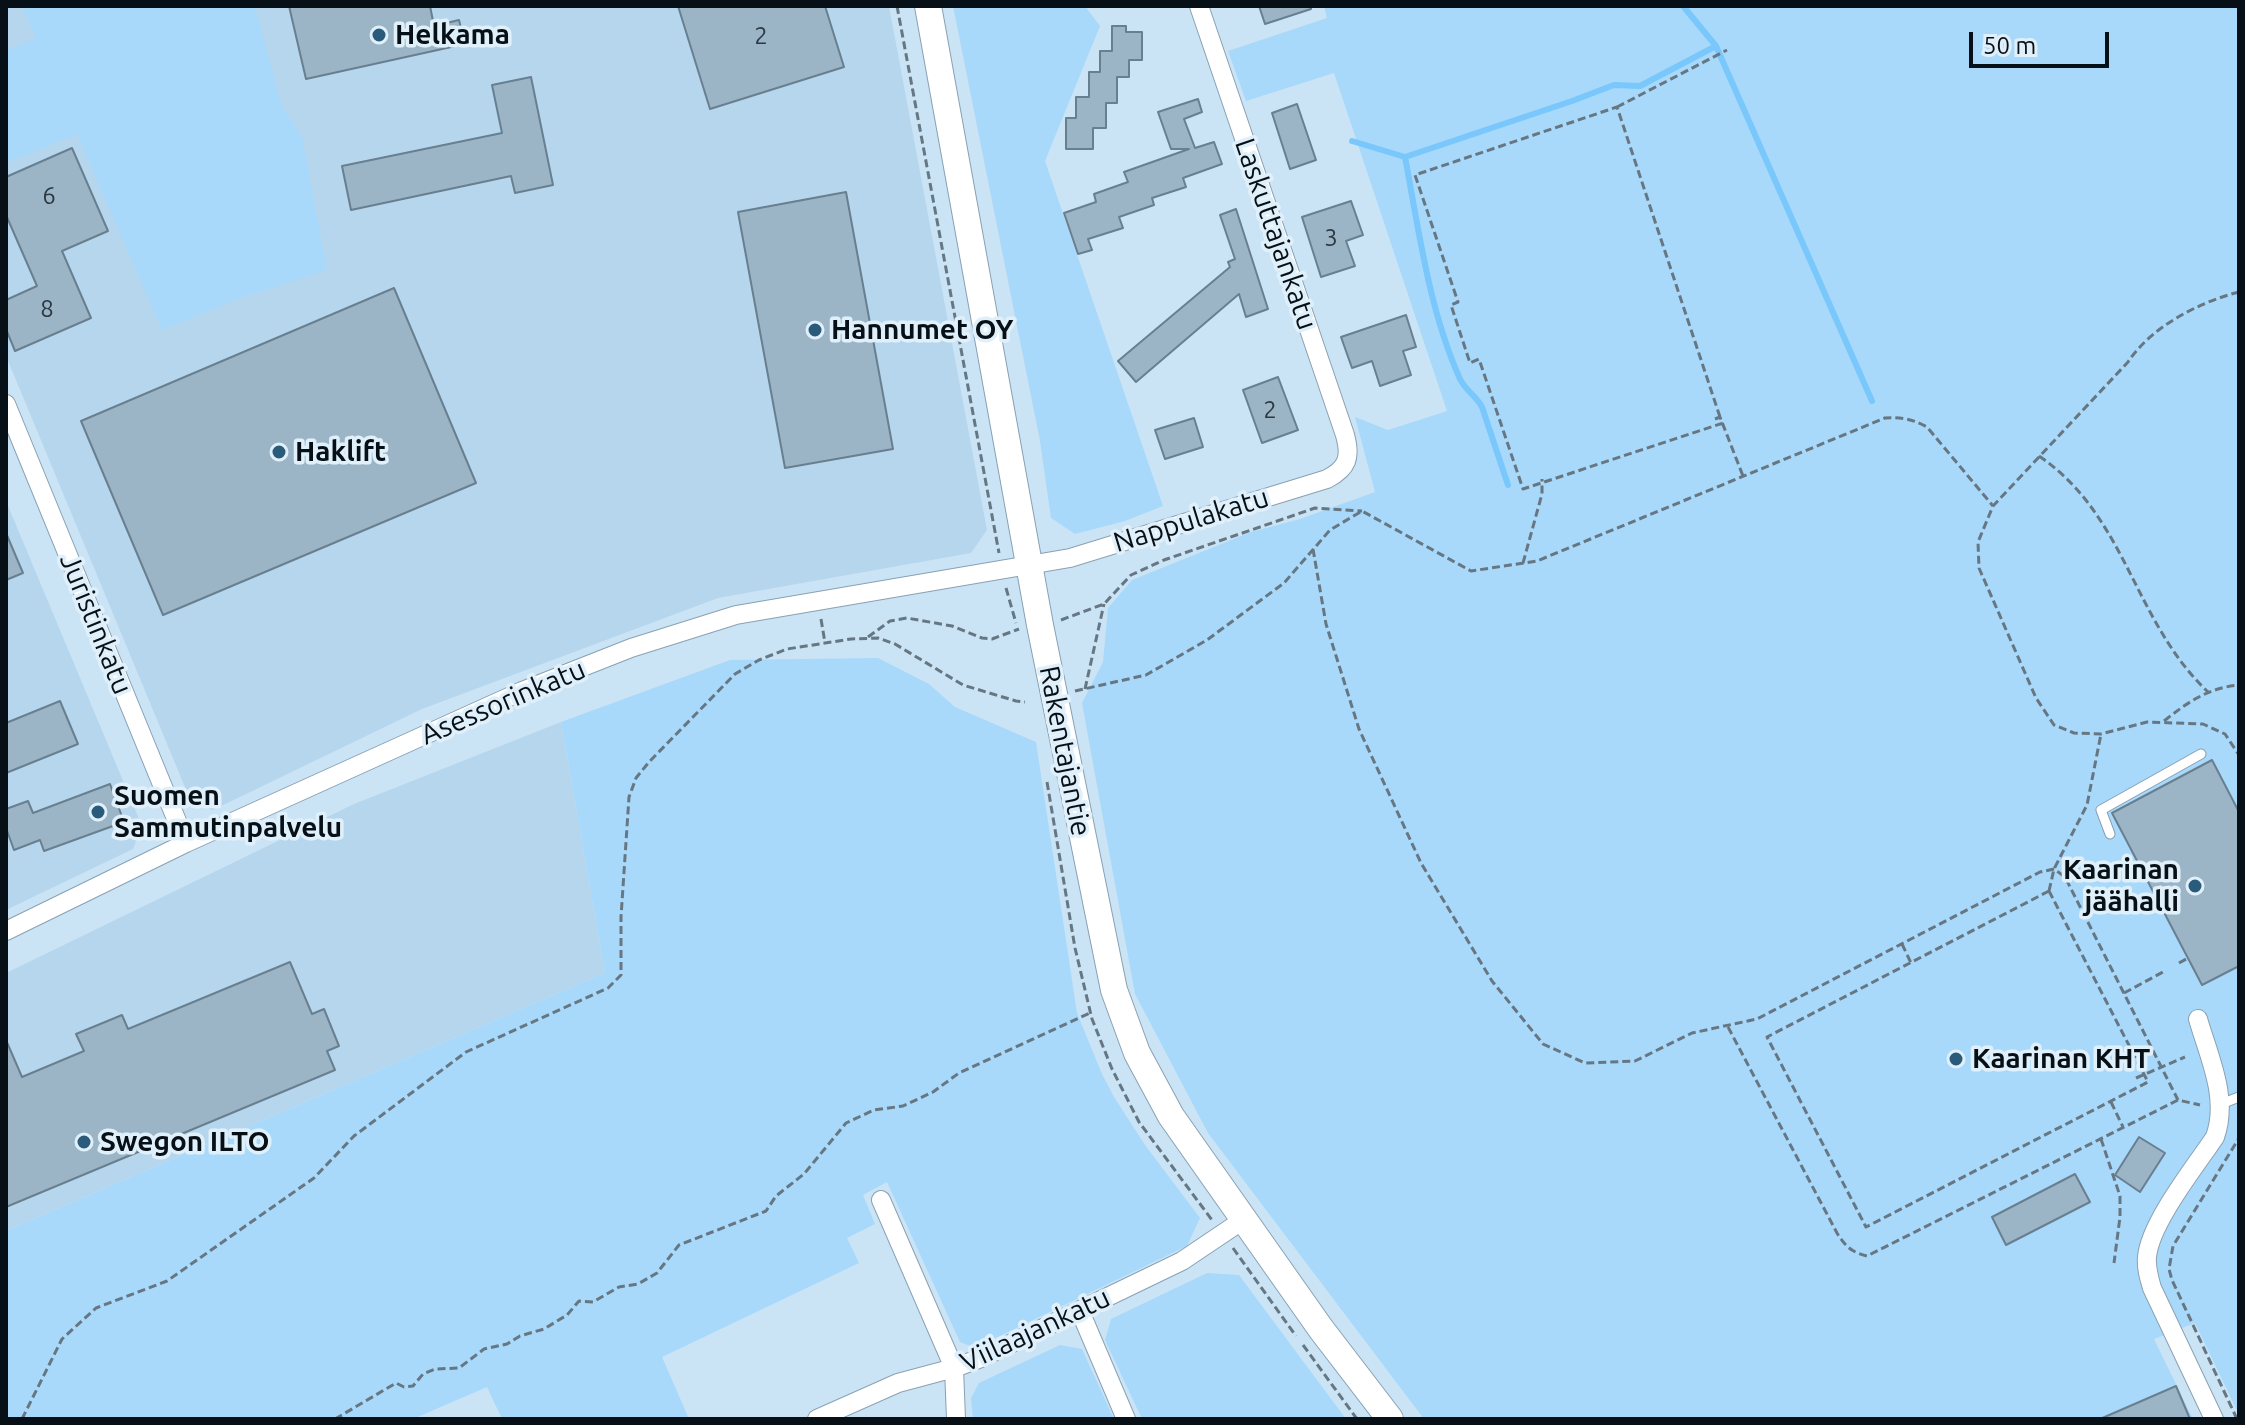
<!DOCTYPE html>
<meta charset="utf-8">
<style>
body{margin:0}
#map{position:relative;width:2245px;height:1425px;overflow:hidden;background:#cae4f6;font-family:Ubuntu,sans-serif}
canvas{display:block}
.frame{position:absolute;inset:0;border:8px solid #071016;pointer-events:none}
.scale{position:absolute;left:1969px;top:32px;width:140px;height:36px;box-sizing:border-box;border:4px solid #071016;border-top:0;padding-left:10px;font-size:24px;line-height:28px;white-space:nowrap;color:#071016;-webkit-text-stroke:6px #e0f0fb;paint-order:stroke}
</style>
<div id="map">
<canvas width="2245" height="1425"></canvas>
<div class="frame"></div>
<div class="scale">50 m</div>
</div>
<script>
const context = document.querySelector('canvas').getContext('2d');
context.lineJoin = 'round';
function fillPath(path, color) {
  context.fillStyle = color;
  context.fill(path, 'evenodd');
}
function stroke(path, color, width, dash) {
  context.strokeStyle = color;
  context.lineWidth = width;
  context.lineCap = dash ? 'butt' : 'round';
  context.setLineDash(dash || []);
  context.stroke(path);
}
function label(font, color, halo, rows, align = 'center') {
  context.font = font + ' Ubuntu,sans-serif';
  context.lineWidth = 7;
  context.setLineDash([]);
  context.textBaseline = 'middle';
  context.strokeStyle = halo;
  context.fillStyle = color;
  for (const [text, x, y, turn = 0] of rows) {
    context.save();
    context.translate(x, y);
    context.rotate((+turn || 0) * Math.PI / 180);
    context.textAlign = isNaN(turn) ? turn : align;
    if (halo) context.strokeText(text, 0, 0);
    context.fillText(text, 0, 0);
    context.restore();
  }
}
const built = new Path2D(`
 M6 6H889L987 530 971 553 718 598 422 709 213 810 192 804 6 356Z
 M6 501 142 826 133 849 6 910Z
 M561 722 605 973 6 1231V973L354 804Z`);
const green = new Path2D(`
 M22 6H255L281 104 302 137 327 270 238 299 162 330 77 134 6 163V51L36 38Z
 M953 6H1085L1100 26 1045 161 1163 506 1125 521 1075 534 1051 518 1040 441Z
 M1324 6H2239V1415L2195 1323 2154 1339 2193 1419H1424L1208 1133 1135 994 1082 703 1103 662 1108 608 1132 580 1251 532 1300 519 1375 492 1355 417 1388 430 1447 411 1334 73 1246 101 1228 51 1327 18Z
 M878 658 929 684 955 707 1036 742 1077 1013 1102 1074 1114 1097 1145 1145 1200 1218 1187 1246 975 1348 960 1342 887 1182 863 1195 875 1224 847 1238 859 1263 662 1357 689 1419H502L487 1387 413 1419H6V1231L605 973 561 722 730 660Z
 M1207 1273 1239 1275 1346 1419H1142L1105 1340 1111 1319Z
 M1060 1345 1082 1349 1114 1419H973L971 1398 979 1383Z`);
const stream = new Path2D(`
 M1683 6 1716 46 1872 401
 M1352 141 1405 157 1572 101 1614 85 1640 86 1716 46
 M1405 157C1419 231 1429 310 1460 379 1466 391 1476 396 1482 407L1508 485`);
const building = new Path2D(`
 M289 6H430L434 26 459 20 465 44 306 79Z
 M678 6H825L844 67 710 109Z
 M1259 6H1311V9L1265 24Z
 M1112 26H1126V32H1142V60H1129V77H1117V103H1106V128H1093V149H1066V118H1076V97H1089V72H1100V51H1112Z
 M531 77 553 185 515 193 511 176 351 210 342 166 502 133 492 85Z
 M1198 99 1202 112 1184 119 1195 148 1214 142 1222 164 1183 178 1186 187 1152 198 1154 205 1119 217 1123 228 1088 239 1092 250 1078 254 1064 213 1096 202 1094 194 1128 182 1124 172 1189 149H1171L1158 112Z
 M1297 104 1316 160 1290 169 1272 113Z
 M72 148 108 231 62 251 91 318 15 351 6 329V300L37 286 6 215V177Z
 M846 192 893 449 785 468 738 212Z
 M1351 201 1363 235 1346 241 1355 266 1321 277 1302 217Z
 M1236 209 1268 309 1246 317 1239 294 1136 382 1118 361 1230 267 1228 262 1235 259 1220 215Z
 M394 288 476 483 163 615 81 421Z
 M1406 315 1416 347 1403 351 1411 375 1380 386 1372 361 1352 368 1341 337Z
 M1278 377 1298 430 1262 443 1243 390Z
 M1194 418 1203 447 1165 459 1155 430Z
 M6 533 23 573 6 580Z
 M60 701 78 744 6 773V723Z
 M2212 760 2239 812V966L2202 985 2112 813Z
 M110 784 124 822 44 851 40 840 14 850 6 828V809L28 801 33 813Z
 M290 962 312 1014 324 1009 339 1046 327 1051 335 1070 6 1207V1040L22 1077 84 1051 76 1034 122 1015 128 1029Z
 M2139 1137 2165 1153 2140 1192 2115 1175Z
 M2075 1174 2090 1202 2006 1245 1992 1217Z
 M2176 1386 2190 1419H2100Z`);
const path = new Path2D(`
 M897 6 999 553
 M1617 107 1727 50
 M2239 292C2199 302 2151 327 2128 362L1993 506 1978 542 1979 568 2036 698 2054 725 2074 733 2101 734 2147 722 2203 724 2225 734 2239 755
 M1720 417 1617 107 1415 175 1458 302 1451 305 1470 363 1479 359 1523 489 1723 423
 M1715 419 1720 417 1743 476
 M2039 456C2127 516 2133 621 2208 692
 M1313 549 1326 624 1359 729 1421 863 1492 981 1543 1044 1585 1063 1635 1061 1692 1033 1757 1019 2040 872 2054 869 2065 877 2178 1100
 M1523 563 1542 494V479
 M1006 588 1016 623
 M821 619 825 643
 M1061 620 1104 604 1131 575 1164 560 1315 508 1362 511
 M868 637 890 621 907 618 952 626 982 638 992 639 1019 629
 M1085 689 1104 604
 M1075 691 1146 675 1207 640 1284 583 1330 530 1362 511 1471 571 1537 561 1885 418C1900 417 1913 419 1927 427L1993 506
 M2164 721C2188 702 2208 688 2239 685
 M1047 782 1075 948 1092 1019 1112 1069 1139 1122 1212 1220
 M2049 891 2148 1082 1866 1227 1767 1037Z
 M2049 891 2054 869 2087 805 2101 734
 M1902 944 1911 963
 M2179 963 2188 958
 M2124 993 2163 972
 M1728 1027 1837 1233C1845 1246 1851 1252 1867 1256L2178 1100 2200 1105
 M2136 1078 2185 1057
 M2111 1102 2123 1127
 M2101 1139 2120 1196V1217L2114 1263
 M1233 1248 1296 1336
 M1303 1345 1357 1419
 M22 1419 62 1339 96 1308 167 1281 314 1178 354 1136 466 1052 608 988 621 975V917L629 797 636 778 649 762 735 674 759 660 787 649 851 639 878 638 895 644 963 685 1016 701 1025 702
 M335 1419 396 1383 404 1387 413 1386 423 1374 435 1369 459 1368 484 1349 507 1344 520 1336 544 1329 567 1315 579 1301 593 1302 619 1287 638 1284 657 1273 679 1245 766 1211 776 1196 804 1174 846 1123 874 1110 903 1106 933 1092 959 1073 1090 1013
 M2237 1419 2172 1280 2169 1269 2173 1246 2239 1138`);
const lane = new Path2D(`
 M2110 834 2101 810 2201 754
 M2221 1104 2239 1097`);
const street = new Path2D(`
 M6 404 186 843
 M6 931 186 843 522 691 631 648 736 615 1070 558 1327 479C1348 468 1351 457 1345 435L1199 6
 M2198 1019C2209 1057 2229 1098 2215 1137 2195 1167 2150 1223 2147 1257 2146 1268 2149 1278 2152 1288L2214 1419
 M881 1200 954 1368 956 1419
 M1080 1311 1126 1419
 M817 1419 898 1383 954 1368 981 1358 1182 1261 1243 1220`);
const secondary = new Path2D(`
 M928 6 1040 625 1114 990 1137 1053 1171 1116 1321 1329 1390 1419`);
const markers = [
 [379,35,8,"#2b5b7a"],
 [815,330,8,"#2b5b7a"],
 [279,452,8,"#2b5b7a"],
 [98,812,8,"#2b5b7a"],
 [2195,886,8,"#2b5b7a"],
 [1956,1059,8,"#2b5b7a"],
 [84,1142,8,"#2b5b7a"]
];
const numberNames = [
 ["2",761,36],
 ["6",49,196],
 ["3",1331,238],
 ["8",47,309],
 ["2",1270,410]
];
const poiNames = [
 ["Helkama",395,35],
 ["Hannumet OY",831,330],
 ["Haklift",295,452],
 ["Suomen",114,796],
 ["Sammutinpalvelu",114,828],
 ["Kaarinan",2179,870,"right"],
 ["jäähalli",2179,902,"right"],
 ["Kaarinan KHT",1972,1059],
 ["Swegon ILTO",100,1142]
];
const streetNames = [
 ["Laskuttajankatu",1276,234,71],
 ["Nappulakatu",1191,520,-17],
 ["Juristinkatu",96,624,68],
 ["Asessorinkatu",503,702,-23],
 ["Rakentajantie",1065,751,79],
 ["Viilaajankatu",1035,1330,-25]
];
fillPath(built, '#b6d6ed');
fillPath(green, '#a8d9fa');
stroke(stream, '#79c7fb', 6);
fillPath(building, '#9cb5c6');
stroke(building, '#687f90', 2);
stroke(lane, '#89a1b3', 11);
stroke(street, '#89a1b3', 20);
stroke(secondary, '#89a1b3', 28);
stroke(path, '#667783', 3, [8, 4]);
stroke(lane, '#fff', 9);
stroke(street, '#fff', 18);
stroke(secondary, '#fff', 26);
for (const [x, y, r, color] of markers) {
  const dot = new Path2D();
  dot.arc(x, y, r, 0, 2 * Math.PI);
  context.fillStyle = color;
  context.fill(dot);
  stroke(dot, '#e0f0fb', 3);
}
label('24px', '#2c3942', null, numberNames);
label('bold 28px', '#071016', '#e0f0fb', poiNames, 'left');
label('28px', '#071016', '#e0f0fb', streetNames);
</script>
